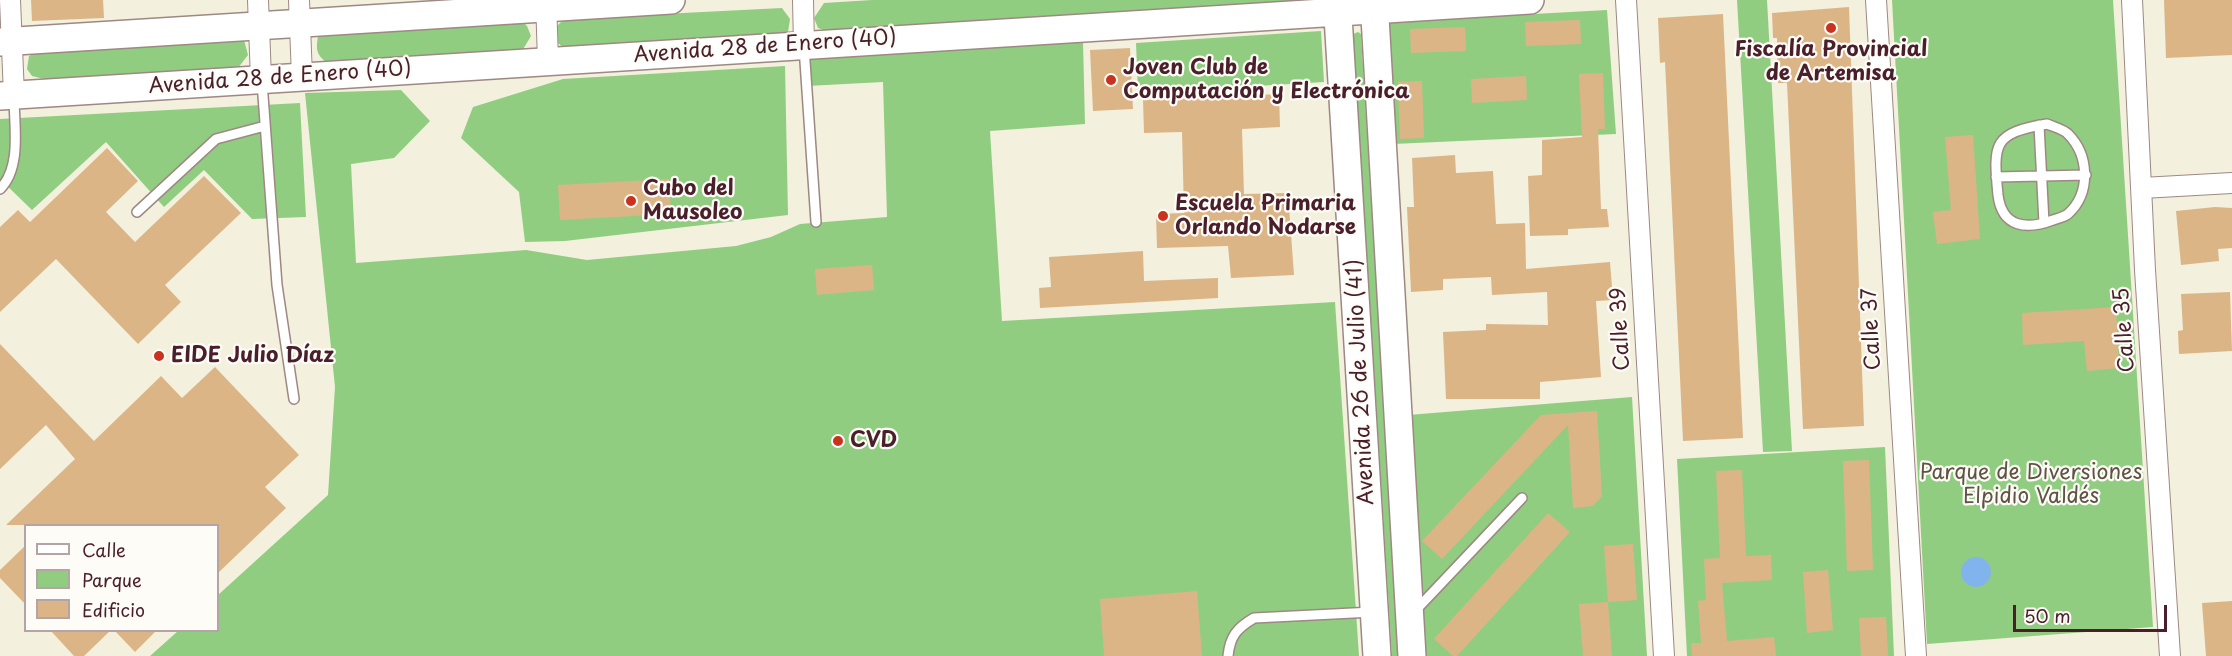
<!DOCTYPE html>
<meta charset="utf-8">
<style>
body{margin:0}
#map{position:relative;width:2232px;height:656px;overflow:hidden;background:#f3f0dd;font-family:"Playpen Sans",sans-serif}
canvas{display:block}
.legend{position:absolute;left:24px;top:524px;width:195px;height:108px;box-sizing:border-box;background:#fdfcf7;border:2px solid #b5a4a5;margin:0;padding:8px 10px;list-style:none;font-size:18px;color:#4a1f2b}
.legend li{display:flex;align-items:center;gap:12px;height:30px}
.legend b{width:30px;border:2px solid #b5a4a5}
.scale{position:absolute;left:2013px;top:605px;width:154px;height:27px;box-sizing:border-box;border:3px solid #4a1f2b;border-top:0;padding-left:8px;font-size:18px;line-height:21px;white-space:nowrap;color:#4a1f2b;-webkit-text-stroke:4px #fdfcf7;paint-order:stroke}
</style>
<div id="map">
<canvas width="2232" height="656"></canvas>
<ul class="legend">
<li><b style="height:8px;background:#fff"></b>Calle</li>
<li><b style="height:16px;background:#91cd81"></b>Parque</li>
<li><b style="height:16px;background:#dcb587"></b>Edificio</li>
</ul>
<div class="scale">50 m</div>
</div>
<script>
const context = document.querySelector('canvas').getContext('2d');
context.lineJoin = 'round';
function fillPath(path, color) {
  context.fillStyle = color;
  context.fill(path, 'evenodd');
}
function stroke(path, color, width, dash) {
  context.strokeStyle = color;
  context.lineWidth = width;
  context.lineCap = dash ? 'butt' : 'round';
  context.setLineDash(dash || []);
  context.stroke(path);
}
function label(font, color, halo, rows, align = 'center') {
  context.font = font + ' "Playpen Sans",sans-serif';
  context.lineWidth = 4.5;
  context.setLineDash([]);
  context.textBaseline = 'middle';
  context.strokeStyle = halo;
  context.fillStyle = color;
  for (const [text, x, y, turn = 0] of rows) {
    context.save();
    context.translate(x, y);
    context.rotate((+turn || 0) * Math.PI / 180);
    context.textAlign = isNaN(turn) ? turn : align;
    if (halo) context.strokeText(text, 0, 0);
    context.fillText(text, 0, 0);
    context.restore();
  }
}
const green = new Path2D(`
 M872 0H1310L827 31 818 28 814 18 824 3Z
 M1737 0H1767L1792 451 1763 452Z
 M1892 0H2113L2153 627 1927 644Z
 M782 8 790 19 788 32 783 37 566 50 558 43 554 35 557 26 564 19Z
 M1607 10 1616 134 1393 144 1387 22Z
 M520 19 527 26 531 36 522 51 326 62C316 54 316 49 318 36L327 29Z
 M1321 31 1324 82 1138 93 1136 43Z
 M1358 32 1361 34 1399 656H1392L1353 34Z
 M233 37 244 40 248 55 238 68 44 79 32 76 27 69 29 56 41 50Z
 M1083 41 1085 124 990 131 1002 321 1335 302 1359 656H150L178 631 218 630V595L328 495 335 387 305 93 401 90 430 121 394 158 351 164 356 263 526 250 587 260 736 246 771 237 800 224 887 217 883 82 807 86 805 59Z
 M785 66 788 215 565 241 525 242 519 192 461 138 473 107 563 79Z
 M300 103 306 217 252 219 204 170 164 207 106 142 32 210 0 179V119Z
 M1632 397 1647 656H1424L1408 415Z
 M1885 447 1894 656H1687L1677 459Z`);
const water = new Path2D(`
 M1961 572a15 15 0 1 1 30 0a15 15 0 1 1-30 0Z`);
const building = new Path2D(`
 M31 0H103L104 18 32 21Z
 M2164 0H2232V55L2166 58Z
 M1849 7 1864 426 1803 429 1787 83H1778L1777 38H1773L1772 13Z
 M1723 14 1743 438 1683 441 1665 62 1660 63 1658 18Z
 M1580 20 1581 44 1526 46 1525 22Z
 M1465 27 1466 51 1411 53 1410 29Z
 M1130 48 1133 109 1093 111 1090 50Z
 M1603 73 1605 129H1598L1601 209H1607L1609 227 1568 229V235L1530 236 1528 176 1542 175V140L1582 137 1579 74Z
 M1526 76 1527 100 1472 103 1471 79Z
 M1422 81 1424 138 1400 139 1398 82Z
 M1279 94 1280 127 1242 129 1244 194 1288 193 1294 275 1231 278 1228 246 1157 248 1156 214 1184 213 1182 132 1144 133 1143 100Z
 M1973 135 1980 239 1937 244 1933 212 1951 210 1945 137Z
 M107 148 138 181 106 212 135 242 204 176 241 213 165 285 181 302 138 344 56 259 0 312V227L18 210 30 222Z
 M1455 155 1456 173 1493 171 1496 224 1525 223 1526 269 1610 262 1613 300 1596 301 1601 377 1540 382V399H1446L1443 332 1486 330V324L1548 325 1547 292 1492 295 1491 277 1443 279V290L1411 292 1407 207H1414L1412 158Z
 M669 179 671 214 560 220 558 185Z
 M2215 207 2232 208V248L2218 249 2219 261 2181 265 2176 211Z
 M1143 251 1144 281 1218 278V298L1040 308 1039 288 1051 287 1049 257Z
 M872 265 874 290 817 295 815 269Z
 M2230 292 2232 351 2179 354 2178 331 2183 330 2181 294Z
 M2116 307 2119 368 2087 371 2084 341 2023 345 2022 313Z
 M0 344 94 441 161 376 182 398 215 367 299 455 265 487 286 508 218 573V525H6L75 459 46 425 0 469Z
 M1597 411 1602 496 1593 506 1573 508 1568 425 1442 559 1422 541 1541 415Z
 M1869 460 1873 570 1847 571 1843 461Z
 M1742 470 1746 556 1771 555 1772 580 1722 583 1727 641 1774 637 1776 656H1692L1691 643H1701L1698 601 1706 600 1704 559 1720 558 1716 471Z
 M1548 513 1570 532 1457 656H1453L1434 639Z
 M1633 544 1637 600 1608 602 1604 546Z
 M26 545V605L0 578V570Z
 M1828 570 1833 630 1807 633 1803 572Z
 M1197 591 1202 656H1104L1100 599Z
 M2232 601V656H2206L2202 603Z
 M1608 602 1612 656H1583L1579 604Z
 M1886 617 1888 656H1861L1859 618Z
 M50 630H111L84 656H74Z
 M114 630H157L135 652Z`);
const lane = new Path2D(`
 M804 47 816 222
 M262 82 277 285 294 399
 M2047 124C2054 127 2063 129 2068 134 2089 155 2091 192 2069 213 2065 217 2059 218 2053 220 2027 230 2002 228 1998 195 1993 143 1993 133 2047 124Z
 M2039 125 2044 223
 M1996 177 2086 175
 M0 189C22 167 14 125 14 97
 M137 212 216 139 265 126
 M1415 611 1522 498
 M1228 656C1230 636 1237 628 1254 618L1373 612`);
const street = new Path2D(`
 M10 0 14 95
 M258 0 261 79
 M299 0 302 77
 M546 0 548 61
 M803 0 804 45
 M1626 0 1664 656
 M1876 0 1916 656
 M2132 0 2145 270 2170 656
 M2142 188 2232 183`);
const secondary = new Path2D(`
 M1337 0 1377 656
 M1374 0 1412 656
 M0 42 671 0
 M0 96 1530 0`);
const markers = [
 [1831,28,6,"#c8321e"],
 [1111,80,6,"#c8321e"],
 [631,201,6,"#c8321e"],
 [1163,216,6,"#c8321e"],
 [159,356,6,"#c8321e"],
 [838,441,6,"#c8321e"]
];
const streetNames = [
 ["Avenida 28 de Enero (40)",765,47,-4],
 ["Avenida 28 de Enero (40)",280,78,-4],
 ["Calle 39",1621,329,-93],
 ["Calle 37",1872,329,-93],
 ["Calle 35",2125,330,-94],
 ["Avenida 26 de Julio (41)",1361,382,-93]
];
const poiNames = [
 ["Fiscalía Provincial",1831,50,"center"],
 ["de Artemisa",1831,74,"center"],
 ["Joven Club de",1123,68],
 ["Computación y Electrónica",1123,92],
 ["Cubo del",643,189],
 ["Mausoleo",643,213],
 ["Escuela Primaria",1175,204],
 ["Orlando Nodarse",1175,228],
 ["EIDE Julio Díaz",171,356],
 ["CVD",850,441]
];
const parkNames = [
 ["Parque de Diversiones",2031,473],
 ["Elpidio Valdés",2031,497]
];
fillPath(green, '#91cd81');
fillPath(water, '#81b3ed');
fillPath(building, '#dcb587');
stroke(lane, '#9e8884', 12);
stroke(street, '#9e8884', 22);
stroke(secondary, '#9e8884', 30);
stroke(lane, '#fff', 9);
stroke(street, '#fff', 20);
stroke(secondary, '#fff', 27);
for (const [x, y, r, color] of markers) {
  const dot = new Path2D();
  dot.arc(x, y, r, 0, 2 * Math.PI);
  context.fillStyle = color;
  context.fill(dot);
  stroke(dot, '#fdfcf7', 2);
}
label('21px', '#4a1f2b', '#fdfcf7', streetNames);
label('bold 21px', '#4a1f2b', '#fdfcf7', poiNames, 'left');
label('21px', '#5f5345', '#fdfcf7', parkNames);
</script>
